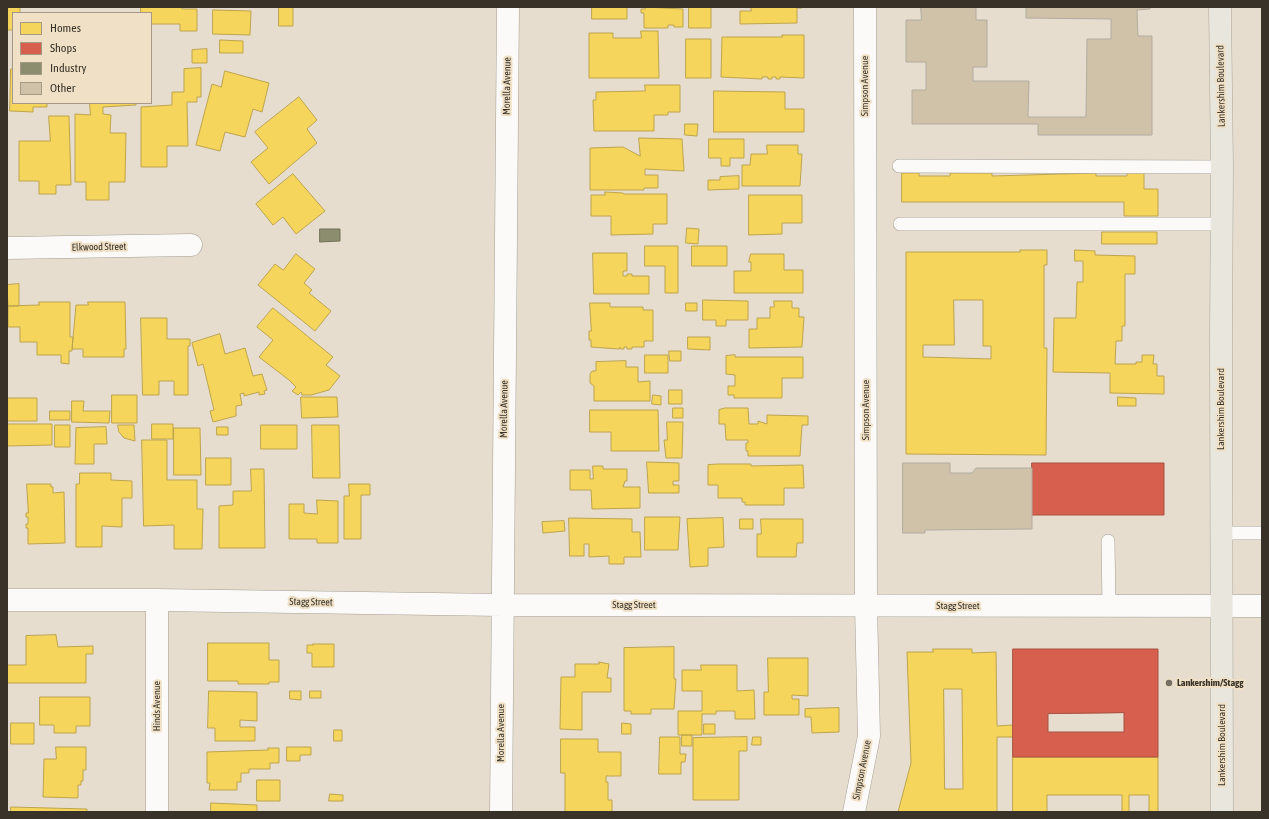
<!DOCTYPE html>
<style>
body{margin:0}
#map{position:relative;width:1269px;height:819px;overflow:hidden;background:#e6ddcf;font-family:"Asap Condensed",sans-serif}
canvas{display:block}
.frame{position:absolute;inset:0;border:8px solid #383228;pointer-events:none}
.legend{position:absolute;left:12px;top:12px;width:140px;height:92px;box-sizing:border-box;background:#efe0c6;border:1px solid #a69a87;margin:0;padding:5px 7px;list-style:none;font-size:12px;color:#383228}
.legend li{display:flex;align-items:center;gap:8px;height:20px}
.legend b{width:20px;border:1px solid #a69a87}
</style>
<div id="map">
<canvas width="1269" height="819"></canvas>
<div class="frame"></div>
<ul class="legend">
<li><b style="height:11px;background:#f6d55c"></b>Homes</li>
<li><b style="height:11px;background:#d6604d"></b>Shops</li>
<li><b style="height:11px;background:#8c8c6e"></b>Industry</li>
<li><b style="height:11px;background:#cfc2a8"></b>Other</li>
</ul>
</div>
<script>
const context = document.querySelector('canvas').getContext('2d');
context.lineJoin = 'round';
function fillPath(path, color) {
  context.fillStyle = color;
  context.fill(path, 'evenodd');
}
function stroke(path, color, width, dash) {
  context.strokeStyle = color;
  context.lineWidth = width;
  context.lineCap = dash ? 'butt' : 'round';
  context.setLineDash(dash || []);
  context.stroke(path);
}
function label(font, color, halo, rows, align = 'center') {
  context.font = font + ' "Asap Condensed",sans-serif';
  context.lineWidth = 4;
  context.setLineDash([]);
  context.textBaseline = 'middle';
  context.strokeStyle = halo;
  context.fillStyle = color;
  for (const [text, x, y, turn = 0] of rows) {
    context.save();
    context.translate(x, y);
    context.rotate((+turn || 0) * Math.PI / 180);
    context.textAlign = isNaN(turn) ? turn : align;
    if (halo) context.strokeText(text, 0, 0);
    context.fillText(text, 0, 0);
    context.restore();
  }
}
const homes = new Path2D(`
 M8 7H20V13H13V30H8Z
 M141 7H182V9H197V31H180V24H151V13H141Z
 M279 7H293V26H279Z
 M592 7H627V19H592Z
 M645 7 683 9V27H674V25H668V28H644V13H641V9H645Z
 M689 7H711V28H689Z
 M751 7H802V8H797V23L740 24V11H751Z
 M213 10 251 11 250 35 213 34Z
 M641 31H658L659 78H589V33H613V38H641Z
 M782 35H804V78L780 77V79H776V77H772V79H768V77H762V79L721 77 722 37H782Z
 M686 39H711V78H686Z
 M220 40 243 41V53H220Z
 M207 49V63H192V50Z
 M201 68V97H197V102H187L188 146H167V167H141V107L172 105V92H184V69Z
 M11 69H13V103H47V107H33V112L10 111Z
 M225 71 269 83 262 112 253 109 245 137 225 132 220 151 196 145 212 84 221 87Z
 M645 85H680V112H668V115H654V131H594L593 100H596V92L645 91Z
 M714 91 785 92V109H804V132H714Z
 M299 97 317 120 307 129 317 143 269 184 251 162 268 148 255 132Z
 M90 103H136V105L103 107V114L111 115 110 133H126L125 182H109V200H86V182H75V114L90 115Z
 M49 116H69L71 185H56V194H39V181H19V141H50Z
 M685 124H698L697 136 685 135Z
 M639 138 682 139 684 171 645 169V175H658V188H644V190H590V148L623 147 640 156Z
 M709 139H744V158H730V166H721V158H709Z
 M767 145H798V154H802L800 186H742V165H750L751 154H767Z
 M902 173H919V176H950V173H992V176L1096 173V176H1127V173H1144V189H1158V216H1124V202H902Z
 M293 174 325 211 296 234 283 217 273 225 256 204Z
 M739 176V189L708 190V180H720V177Z
 M605 192 623 193 624 194H667V224H653V234L611 235V216H591V195H605Z
 M749 195H802V223H782V234L749 235Z
 M687 228 699 229 698 244 686 243Z
 M1102 232H1157V244H1102Z
 M645 246H678V293H665V266H645Z
 M692 246H727V266H692Z
 M1020 250H1047V265H1044V348H1047L1046 455 906 454V252H1020ZM954 300H983V346H991V359L923 357V345H954Z
 M1075 250 1095 251V255L1135 256V274H1125V326H1122V341H1116L1115 364H1136V362H1142V355H1154L1153 364H1157V376H1164V394L1110 393V373L1053 372 1054 318H1076L1077 282H1083V261H1075Z
 M593 253H627V271H623V276H627V274H632V276H649V294H594Z
 M296 254 315 269 304 283 312 290 309 293 331 311 315 331 258 285 275 264 283 270Z
 M751 254H784V270H803V293H734V271H751V262H749Z
 M19 284V306H8L7 285Z
 M703 300 748 301V320H726V326H716V320H703Z
 M774 301H792V308H799V317H804L802 347 749 348V329H757V318H770V307H774Z
 M39 302H70V337H73L72 351H69V364L61 363V355H37V342H20V327H8V306L39 305Z
 M88 302H125L126 349H124V357H83V349H72L76 305H88Z
 M590 303H610V307H643V310H653V341H644V347H632V349H627V347H624V349H620V347L619 349 591 347V340H589V331H591Z
 M686 303H697V311H686Z
 M273 308 333 357 326 365 340 376 329 390 311 395H302L301 392 298 395 292 391 296 387 289 380 259 357 273 340 257 327Z
 M141 318H167V339H190V346H188V395H174V381H159V395H143Z
 M220 334 225 354 245 348 253 376 262 374 267 390 264 391 265 394 259 395V392L244 396V393L240 394 242 405 236 406V416L213 422 210 411 214 410 203 364 198 366 192 343Z
 M688 337H710V350L688 349Z
 M669 351H681V361H670Z
 M645 355H668V373H645Z
 M735 355V357H803V378H782V398H734V395H728V386H735V375L726 374V356Z
 M626 361V367H638V382L650 381V401H594V386L590 383V374L592 371H596V362Z
 M669 390H682V404H669Z
 M112 395H137V423H112Z
 M653 395 661 396V405L652 404Z
 M301 397H337L338 417 302 418Z
 M1118 397 1136 398V406H1118Z
 M8 398H37V421H8Z
 M72 401H84L83 411H110L109 423 72 422Z
 M673 408H683V418H673Z
 M725 408H748L749 424H758V421L767 424V415L808 416V425H802L800 456H748V451H746V443H748V440H726L725 424H719V410Z
 M590 410H658L659 451H611V432H590Z
 M50 411H70V420H50Z
 M667 422H683L682 458H666L664 440H667Z
 M8 424H52V445L8 446Z
 M152 424H173V439H152Z
 M55 425H70V447H55Z
 M118 425H134L135 441 124 438 119 432Z
 M261 425H297V449H261Z
 M312 425H339L340 478H313Z
 M106 427 107 444H94V464H75L76 428Z
 M217 427H228V435H217Z
 M174 428H200L201 475H174Z
 M142 440H167V480H197V509H203L202 549H174V525L144 526Z
 M206 458H231V485H206Z
 M647 462 679 463V481H673V485H679V493H649Z
 M718 464H751V466L803 465 804 488H784V505H745V502H742V498H718V485H708V465Z
 M593 466H603V469H627V481H625L623 487H640V508L592 509 591 490H570V470H590V479H593Z
 M251 469H264L265 548H219V506L233 505V491H251Z
 M80 473H111V480L132 481V498H122V527L102 526V547H76V484H79Z
 M27 484H51V487H53V493L64 492 65 543 28 544V528H26V524H28V517H26V513H28Z
 M349 484H370V495H361V539H344V496H349Z
 M317 500 338 501V543H317V539H289V504H304V513L317 514Z
 M645 517H680L678 550H645Z
 M569 518 632 519V532H640L641 557H624V564H609V556L589 557V544H584V556H570Z
 M723 518 724 547 708 548V566L690 567 687 519Z
 M740 519H753V529H740Z
 M761 519H803V543H797L796 557H757V534H761Z
 M564 521 565 531 543 533 542 522Z
 M56 635 58 647 93 646V654H86V683H7V665H26V636Z
 M208 643H269V660H279V682H269V684H238V681H208Z
 M313 644H334V667H312V653H307V645H313Z
 M674 647V679H676L674 709H651V714H631V711H624V648Z
 M933 649H972V653L996 652 997 726 1013 725V737H997V812H898L911 763 907 652H933ZM944 689H962L963 789H945Z
 M768 658H808V696L792 695V699H799V715H764V692H768Z
 M599 662 609 664 607 678H611V692H582V730L560 729 561 677H575V664H599Z
 M701 665H737V691L754 690 755 719H735V711H716V714H702V735H678V711H702V691H682V670H701Z
 M209 691 257 692V721L240 720V727H255V741H215V728H208Z
 M290 691H301V700L290 699Z
 M310 691H321V698H310Z
 M40 697H90V726H76V733H54V725H40Z
 M839 708V732L812 733 811 717H805V709Z
 M11 723H34V744H11Z
 M622 723 631 724V734H622Z
 M704 724H715V734H704Z
 M334 730H342V741H334Z
 M682 735H692V746H682Z
 M660 737H680V754H686L685 762H681V774H659Z
 M747 737V751H739V800H693V738Z
 M753 737H761V745H752Z
 M561 739H598V752H621V776H606V782H608V800H612V812H565V773H561Z
 M56 747H86V770H83V781H81V785H78V798L43 797 44 759H56Z
 M287 747H311V755H300V761H287Z
 M268 748H279V763H270V769H249V773H241V782H237V790H209L210 783H207V752L268 750Z
 M1013 757H1158V812H1149V795H1129V812H1122V795H1047V812H1013Z
 M257 780H280V801H257Z
 M330 794 343 795V801H329Z
 M211 803 257 805V812H211Z
 M11 807 87 809V812H11Z`);
const shops = new Path2D(`
 M1032 463H1164V515H1032Z
 M1013 649H1158V757H1013ZM1124 713V732H1048V714Z`);
const industry = new Path2D(`
 M320 229H340V241L320 242Z`);
const building = new Path2D(`
 M921 7H976V20H987V67H973V81H1029L1028 117H1086L1087 39H1111V19L1026 18V7H1150V9L1137 10 1138 36H1152V135H1038V124H912V90H926V62H906V20H921Z
 M903 463H950V473H972L976 468H1032V529L925 530V533H903Z`);
const service = new Path2D(`
 M899 166 1222 167
 M900 224H1222
 M1222 533H1262
 M1108 541 1109 606`);
const minor = new Path2D(`
 M7 248 191 245
 M7 600H157L502 605 1262 606
 M157 812V600
 M501 812 508 7
 M854 812 869 736 866 605 865 7`);
const primary = new Path2D(`
 M1220 7 1222 167 1221 337 1222 812`);
const markers = [
 [1169,683,4,"#756e62"]
];
const streetNames = [
 ["Morella Avenue",507,86,-89],
 ["Simpson Avenue",865,86,-90],
 ["Lankershim Boulevard",1221,86,-91],
 ["Elkwood Street",99,247,-1],
 ["Morella Avenue",504,409,-89],
 ["Lankershim Boulevard",1221,409,-90],
 ["Simpson Avenue",866,410,-90],
 ["Stagg Street",311,602,1],
 ["Stagg Street",634,605],
 ["Stagg Street",958,606],
 ["Hinds Avenue",157,706,-90],
 ["Morella Avenue",501,733,-90],
 ["Lankershim Boulevard",1222,745,-90],
 ["Simpson Avenue",862,770,-79]
];
const poiNames = [
 ["Lankershim/Stagg",1177,683]
];
fillPath(homes, '#f6d55c');
stroke(homes, '#bda44c', 1);
fillPath(shops, '#d6604d');
stroke(shops, '#a75242', 1);
fillPath(industry, '#8c8c6e');
stroke(industry, '#737159', 1);
fillPath(building, '#cfc2a8');
stroke(building, '#b2aca1', 1);
stroke(service, '#a59f94', 14);
stroke(minor, '#a59f94', 23);
stroke(primary, '#ada494', 23);
stroke(service, '#fbfaf8', 13);
stroke(minor, '#fbfaf8', 22);
stroke(primary, '#e9e6de', 22);
for (const [x, y, r, color] of markers) {
  const dot = new Path2D();
  dot.arc(x, y, r, 0, 2 * Math.PI);
  context.fillStyle = color;
  context.fill(dot);
  stroke(dot, '#efe0c6', 1.5);
}
label('10px', '#383228', '#efe0c6', streetNames);
label('bold 10px', '#383228', '#efe0c6', poiNames, 'left');
</script>
